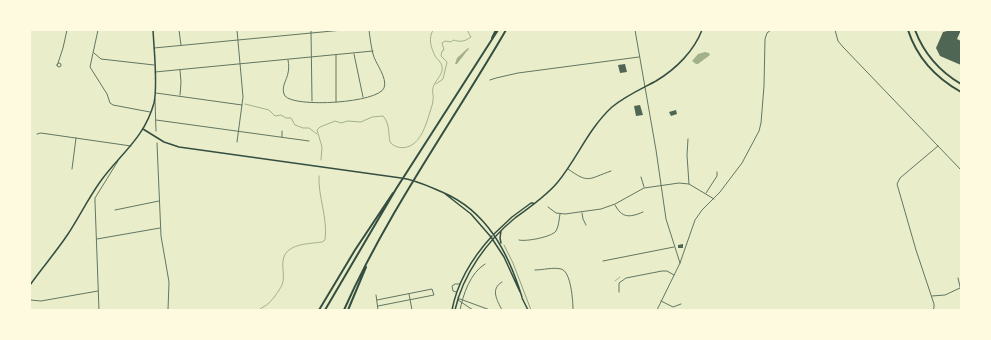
<!DOCTYPE html>
<style>
body{margin:0}
#map{position:relative;width:991px;height:340px;overflow:hidden;background:#e9edc9;font-family:"Asap Condensed",sans-serif}
canvas{display:block}
.frame{position:absolute;inset:0;border:31px solid #fefae0;pointer-events:none}
</style>
<div id="map">
<canvas width="991" height="340"></canvas>
<div class="frame"></div>
</div>
<script>
const context = document.querySelector('canvas').getContext('2d');
context.lineJoin = 'round';
function fillPath(path, color) {
  context.fillStyle = color;
  context.fill(path, 'evenodd');
}
function stroke(path, color, width, dash) {
  context.strokeStyle = color;
  context.lineWidth = width;
  context.lineCap = dash ? 'butt' : 'round';
  context.setLineDash(dash || []);
  context.stroke(path);
}
const water = new Path2D(`
 M468 48 469 49C465 53 461 59 457 64H455L457 58Z
 M705 52 709 53 710 55 698 64H696L692 61 698 54Z`);
const stream = new Path2D(`
 M436 84 443 79 447 62 441 56 442 51 444 50 442 43 445 41 451 42 453 40C460 42 464 42 471 37L468 32 469 30
 M245 104 269 110 275 116 281 115 286 118H291L295 125 303 128H309L317 134
 M321 160 322 147 317 130 320 127 335 121 341 123 348 121 361 122 372 117 383 116C390 124 388 132 390 142 395 148 403 149 410 146 422 140 426 124 430 112 431 108 433 104 433 100 434 95 431 91 434 85 436 80 444 73 442 66 441 62 437 59 435 56 431 47 428 39 433 30
 M615 281 620 277
 M259 310C262 307 266 306 269 303 273 299 279 291 282 285 285 277 282 269 283 261 285 243 309 244 322 242L325 240C328 218 318 197 319 176`);
const building = new Path2D(`
 M951 30H961L957 39 961 41V65L940 56 936 48 943 32Z
 M625 64 627 72 620 73 618 65Z
 M640 105 643 115 636 116 634 106Z
 M676 110 677 114 671 116 669 112Z
 M683 244V248H678V245Z`);
const path = new Path2D(`
 M504 245 513 263 531 310`);
const minor = new Path2D(`
 M98 30 90 67 107 94 110 103 113 105 150 112
 M179 30 181 45
 M237 30 243 97 237 142
 M311 30 312 101
 M635 30 656 150 666 219 680 263
 M835 30 838 41 843 47 961 170
 M154 48 343 30
 M94 53 101 59 154 65
 M354 54 363 97
 M336 55V102
 M288 60C289 65 289 69 288 73 287 80 280 88 285 96 295 108 378 103 384 88 388 78 375 63 373 54 371 46 370 38 369 30
 M57 65a2 2 0 1 1 4 0a2 2 0 1 1-4 0Z
 M58 63 63 48 67 30
 M155 72 373 51
 M490 80 496 78 518 73 639 57
 M156 93 242 105
 M180 95 181 82 180 70
 M155 99 156 131
 M156 120 309 141
 M37 134 41 133 131 146
 M282 137V131
 M688 139 687 155 689 184
 M157 143 161 236 169 282 168 310
 M72 169 76 138
 M568 169C589 184 588 179 611 171
 M641 177 644 187
 M706 193 717 176V172
 M615 205C622 218 629 218 643 212
 M548 207 556 213 565 214 601 209 615 204 644 188 679 183 689 184 714 199
 M115 210 159 201
 M582 213 583 219 586 225
 M97 239 160 228
 M519 240C525 242 552 237 556 231 559 226 559 219 560 214
 M603 261 674 247
 M535 270C543 270 553 267 561 269 571 271 573 301 573 310
 M958 278 961 291
 M502 282C490 289 497 300 502 310
 M456 292 453 291 452 286 455 284H460
 M619 292V283L626 278 662 271H667L674 275
 M409 294 412 310
 M376 295 378 310
 M932 296 945 295 960 288
 M458 299H460L490 310
 M30 300 41 301 98 291
 M377 300 432 289 434 295 378 306
 M458 300 473 310
 M661 301 673 307 681 304
 M99 310 95 202V198L118 161
 M460 310C463 295 470 273 485 264
 M657 310 680 263 695 220 702 210 720 192 742 163 759 131 761 123 764 86 765 39 767 33 771 30
 M932 310 934 308V304L916 250 897 184 900 178 938 146`);
const secondary = new Path2D(`
 M143 129 164 142 179 147 401 178C416 180 428 186 442 192 487 211 508 252 522 297
 M444 193 471 214 491 237 504 257 520 292
 M494 234 512 217 531 203H533
 M501 243 500 238 501 231
 M30 285C42 268 56 252 68 234 79 217 88 199 100 182 120 154 144 139 154 103 158 85 154 50 153 30
 M522 298 528 310
 M452 310C457 283 473 257 492 236
 M455 310C463 274 487 241 515 218 529 208 546 196 557 183 577 159 588 129 612 107 625 96 641 89 656 81 676 69 694 51 702 30`);
const trunk = new Path2D(`
 M908 30C917 58 936 78 961 92
 M915 30C924 54 939 71 961 84`);
const motorway = new Path2D(`
 M492 38 496 30
 M319 310 355 250 393 193
 M325 310 396 189 498 30
 M344 310C388 211 452 123 506 30
 M348 310 366 267`);
fillPath(water, '#a3b18a');
stroke(stream, '#a3b18a', 1);
fillPath(building, '#4f6655');
stroke(path, '#344e41', 0.5);
stroke(minor, '#617663', 1);
stroke(secondary, '#344e41', 1.5);
stroke(trunk, '#344e41', 2);
stroke(motorway, '#344e41', 2);
</script>
